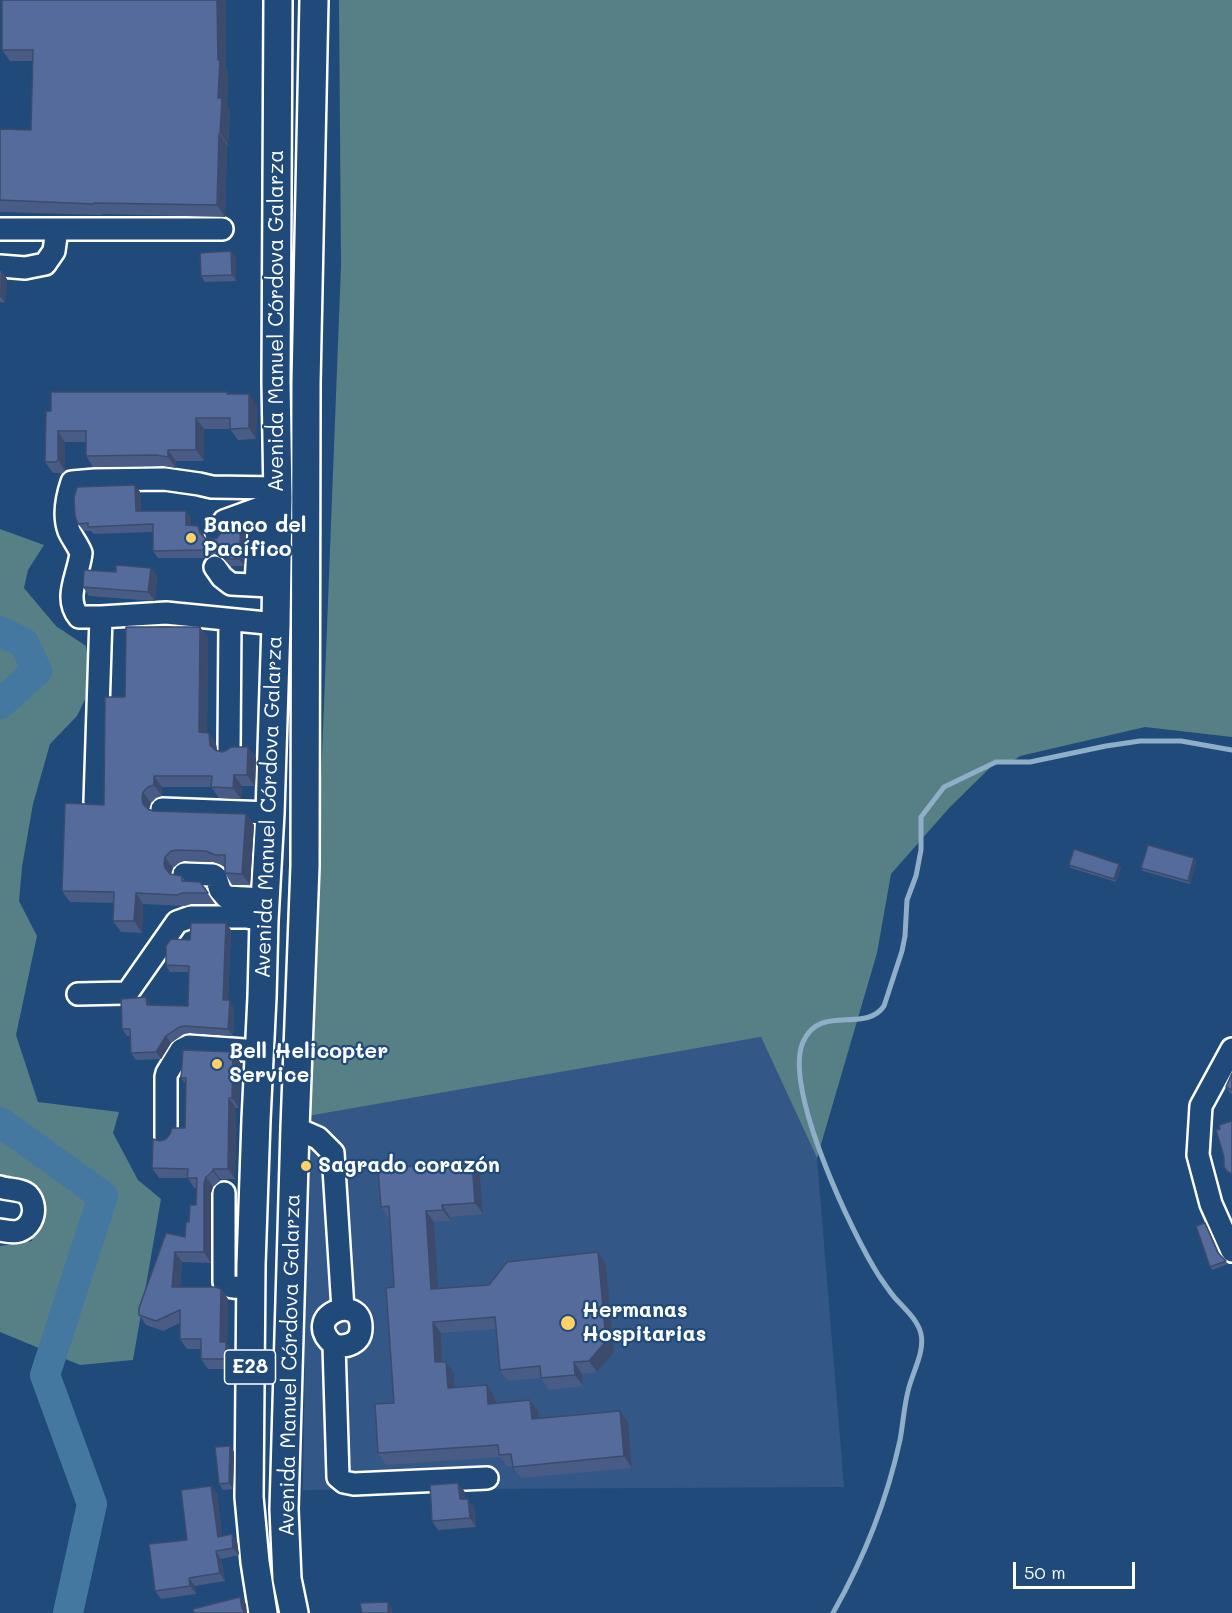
<!DOCTYPE html>
<meta charset="utf-8">
<style>
body{margin:0}
#map{position:relative;width:1232px;height:1613px;overflow:hidden;background:#1f4a7a;font-family:Mali,sans-serif}
canvas{display:block}
.scale{position:absolute;left:1013px;top:1562px;width:122px;height:27px;box-sizing:border-box;border:3px solid #fff;border-top:0;padding-left:8px;font-size:18px;line-height:21px;white-space:nowrap;color:#fff;-webkit-text-stroke:4px #1f4a7a;paint-order:stroke}
</style>
<div id="map">
<canvas width="1232" height="1613"></canvas>
<div class="scale">50 m</div>
</div>
<script>
const context = document.querySelector('canvas').getContext('2d');
context.lineJoin = 'round';
function fillPath(path, color) {
  context.fillStyle = color;
  context.fill(path, 'evenodd');
}
function stroke(path, color, width, dash) {
  context.strokeStyle = color;
  context.lineWidth = width;
  context.lineCap = dash ? 'butt' : 'round';
  context.setLineDash(dash || []);
  context.stroke(path);
}
function label(font, color, halo, rows, align = 'center') {
  context.font = font + ' Mali,sans-serif';
  context.lineWidth = 4.5;
  context.setLineDash([]);
  context.textBaseline = 'middle';
  context.strokeStyle = halo;
  context.fillStyle = color;
  for (const [text, x, y, turn = 0] of rows) {
    context.save();
    context.translate(x, y);
    context.rotate((+turn || 0) * Math.PI / 180);
    context.textAlign = isNaN(turn) ? turn : align;
    if (halo) context.strokeText(text, 0, 0);
    context.fillText(text, 0, 0);
    context.restore();
  }
}
const built = new Path2D(`
 M761 1037 817 1158 844 1487 303 1490 308 1116Z`);
const green = new Path2D(`
 M339 0H1232V737L1145 727 1020 756 1013 761 996 762 950 807 891 874 877 953 817 1158 761 1037 308 1116 341 266Z
 M0 529 44 545 28 570 24 588 56 626 86 646 92 685 77 716 50 744 33 804 22 867 19 901 37 936 16 1035 38 1102 119 1112 113 1133 138 1180 161 1199 133 1360 80 1365 0 1332V1246L32 1241 33 1217 18 1187 0 1175Z`);
const stream = new Path2D(`
 M833 1613C863 1560 887 1500 900 1440 903 1424 904 1407 908 1391 912 1373 925 1352 921 1334 918 1320 904 1308 895 1298 889 1291 884 1283 879 1276 852 1234 783 1088 803 1042 820 1003 865 1034 884 1006L902 951 905 936 907 900 916 876 921 850V817L944 787 996 762H1030L1106 746 1140 741H1181L1232 750`);
const river = new Path2D(`
 M0 631 24 643 37 671 0 704
 M0 1122 103 1196 45 1375 92 1504 68 1613`);
const minor = new Path2D(`
 M0 229H222
 M0 266 25 268 45 264 54 251 57 229
 M216 534 224 521 260 508 272 501
 M215 567 222 577 231 584 270 586
 M256 585 260 508
 M276 624 166 613 101 617H79C63 598 79 574 81 553 78 545 72 538 69 531 63 515 67 497 72 482L95 480 164 479 199 484 212 487 278 488
 M229 750 230 620
 M95 802 101 617
 M162 809 270 813
 M184 874 213 875 216 877 220 890 226 897 265 899
 M78 994 124 993 128 992 177 922 191 917H246L264 920
 M1232 1049 1201 1106 1198 1155 1211 1204 1232 1251
 M295 1128 318 1138 333 1153 343 1309
 M166 1138V1077L167 1073 181 1050 189 1046 259 1051
 M0 1187C8 1190 22 1189 28 1195 38 1206 34 1226 19 1231 13 1233 6 1231 0 1230
 M224 1193V1282C231 1290 240 1287 251 1286
 M334 1345C347 1348 361 1343 361 1328 362 1291 299 1316 334 1345L338 1477 344 1482 354 1484 487 1478`);
const major = new Path2D(`
 M263 1613 255 1562 249 1497 251 1265 256 1120 262 997 264 920 270 813 276 624 278 498 276 382 278 0
 M294 1613 287 1579 284 1509 295 1128 305 866 306 383 314 0`);
const wall = new Path2D(`
 M2 0 226 69 228 72 227 105 230 110 228 145H227L225 217 102 214V215L0 212V129L31 130 33 61H10L2 50Z
 M231 251 236 257V281L205 282 201 276Z
 M0 271H1L7 279 5 303 0 302Z
 M229 394 257 405 256 439 238 440 230 429H204V461H176V468L164 466 93 467 86 456V442H65V471L63 473H53L45 462 51 411Z
 M135 485 140 492 141 511 191 518V526L203 533 205 538 210 539 217 538 241 526 246 533 244 566H230L221 556 214 554 207 558H158L153 551V532L94 534 91 531H84L78 524Z
 M151 568 157 577 155 601 89 596 83 587 116 572Z
 M200 627 208 638 207 732 209 733 216 744 217 750 222 752 248 747 256 758 255 786H242L241 799 219 798 211 787H162V796L156 798 151 803 149 809 153 811 246 814 254 825 250 885H232L225 873V866L213 862 184 861 179 863 173 868 171 874 182 876 186 882H200L215 904H191L185 906 143 904 142 933 121 932 113 921 114 903 70 902 62 891 104 805 125 697Z
 M1194 858 1196 861 1190 884 1143 871 1141 868Z
 M1069 865 1121 867 1116 882 1071 868Z
 M231 930 228 1000 234 1007 233 1036 190 1033 184 1034 171 1043 161 1059 136 1060 131 1053 130 1036H127L122 1029 151 1004V1005L188 1006 189 972H170L166 965 190 940Z
 M233 1052 240 1062 239 1108H236L235 1179H220V1181L213 1187 211 1193V1263L182 1262 180 1287 221 1289 228 1299 227 1344 233 1352V1369H208L201 1359V1349H187L180 1339V1323L163 1331 146 1325 139 1315V1308L185 1237 189 1222 196 1205V1188H194L188 1178H159L152 1168 160 1141 166 1139 185 1128 186 1084 181 1078Z
 M1232 1073V1094L1230 1093 1226 1087Z
 M480 1174 483 1214 450 1217 451 1221 434 1222 438 1289 489 1285 598 1252 606 1264 614 1352 597 1372 582 1374 583 1386 549 1390 541 1378 508 1381 500 1370 496 1329 441 1333 443 1362H446L454 1373 455 1387 495 1397V1403L538 1411 539 1418 628 1422 632 1468 521 1478 512 1466H507L500 1457 386 1465 378 1453 394 1403V1287L390 1218H389L381 1207Z
 M1207 1226 1220 1255 1228 1264 1212 1270 1210 1267Z
 M230 1446 234 1452 233 1489 223 1490 219 1484Z
 M211 1486 217 1494 222 1536 237 1542 239 1555 221 1559 225 1581 195 1586 196 1594 161 1599 155 1591 187 1540Z
 M465 1492V1499L474 1507 476 1527 438 1530 432 1521Z`);
const shadedWall = new Path2D(`
 M217 0H226V69L228 72 227 105 230 110 228 145 220 134 218 60Z
 M219 134 227 145 225 217 217 205Z
 M231 251 236 257V281L232 275Z
 M1 271 7 279 5 303 0 296Z
 M249 394 257 405 256 439 249 428Z
 M196 418 204 429V461L196 450Z
 M58 431 65 442V471L58 460Z
 M168 450 176 461V468L168 457Z
 M135 485 140 492 141 518 136 511Z
 M186 511 191 518V533L186 525Z
 M198 526 203 533 205 541 200 533Z
 M241 526 246 533 244 566 239 559Z
 M151 568 157 577 155 601 148 592Z
 M200 627 208 638 207 743 199 732Z
 M209 733 216 744 218 756 210 745Z
 M248 747 256 758 255 786 247 775Z
 M234 775 242 786 241 799 233 788Z
 M154 776 162 787V796L154 785Z
 M143 792 151 803 149 809 151 815 143 804 142 798Z
 M246 814 254 825 250 885 242 874Z
 M165 857 173 868 171 874 173 879 165 868 164 863Z
 M1194 858 1196 861 1190 884 1188 881Z
 M1119 864 1121 867 1116 882 1114 879Z
 M136 893 143 904 142 933 134 921Z
 M226 923 231 930 228 1007 223 1000Z
 M146 997 151 1004V1012L147 1005Z
 M230 1000 234 1007 233 1036 228 1029Z
 M166 1036 171 1043 161 1059 156 1052Z
 M233 1052 240 1062 239 1108 232 1098Z
 M229 1098 236 1108 235 1179 228 1169Z
 M472 1162 480 1174 483 1214 475 1203Z
 M213 1169 220 1179V1181L213 1171Z
 M206 1177 213 1187 211 1193V1263L204 1252V1183Z
 M442 1205 450 1217 451 1221 443 1210Z
 M426 1211 434 1222 439 1301 431 1289Z
 M175 1252 182 1262 179 1297 172 1287Z
 M598 1252 606 1264 614 1352 597 1372 589 1361Z
 M221 1289 228 1299 227 1344 233 1352V1369L226 1359 220 1342Z
 M433 1322 441 1333 443 1374 435 1362Z
 M446 1362 454 1373 456 1399 448 1388Z
 M574 1362 582 1374 583 1386 575 1375Z
 M487 1385 495 1397 496 1415 488 1404Z
 M530 1400 538 1411 540 1430 532 1419Z
 M620 1411 628 1422 632 1468 624 1456Z
 M230 1446 234 1452 233 1489 229 1483Z
 M458 1483 465 1492 466 1508 460 1499Z
 M211 1486 217 1494 223 1545 218 1537Z
 M468 1499 474 1507 476 1527 470 1518Z
 M232 1534 237 1542 239 1555 233 1548Z
 M216 1551 221 1559 225 1581 220 1573Z
 M189 1578 195 1586 196 1594 190 1586Z
 M240 1597 246 1604 247 1613H245L242 1608Z
 M388 1602 392 1608V1613H388Z`);
const building = new Path2D(`
 M2 0H217L218 60H220L218 98H222L220 134H219L217 205 94 203V204L0 200V129L31 130 33 50H2Z
 M231 251 232 275 201 276 200 253Z
 M51 392H227V394H249V428L230 429V418H196V450H168V457L156 455 86 456V431H58V460L56 462H45L46 411H51Z
 M135 485 136 511H186V525L198 526 200 533 205 538 210 539 217 538 226 526H241L239 559H225L216 548 209 547 202 550 153 551V524L88 527V523L78 524 75 516 74 498 77 487Z
 M116 565 151 568 148 592 83 587 84 570 116 572Z
 M126 627H200L199 732 209 733 210 745 215 750 222 752 227 750 231 747H248L247 775H234L233 788 211 787 212 776H154V785L148 787 143 792 142 798 143 804 148 809 153 811 246 814 242 874 225 873V855H215L206 851 177 850 171 851 165 857 164 863 165 868 170 874 182 876V881L200 882 208 893H183L177 895 136 893 134 921H113L114 892 62 891 65 803 104 805 105 697H125Z
 M1148 845 1194 858 1188 881 1141 868Z
 M1074 849 1119 864 1114 879 1069 865Z
 M191 923H226L223 1000H230L228 1029 185 1026 179 1027 166 1036 156 1052 131 1053 130 1029H122L121 999 146 997 147 1005 188 1006 189 966 166 965V946L171 939 190 940Z
 M183 1050 233 1052 232 1098H229L228 1169H213V1171L206 1177 204 1183V1252H175L172 1287H216L221 1289 220 1342H226V1359H201V1339H180V1310L156 1321 139 1315V1308L166 1233 185 1237 186 1222H189L190 1205H196L197 1178H187L188 1169 152 1168 153 1139 160 1141 166 1139 170 1134 172 1128H185L186 1078H181Z
 M1232 1073V1090L1226 1087Z
 M1232 1121V1174L1227 1171 1224 1167V1157L1216 1130 1220 1129 1219 1125Z
 M472 1162 475 1203 442 1205 443 1210 426 1211 431 1289 489 1285 507 1262 598 1252 606 1341 589 1361 574 1362 575 1375 541 1378 540 1366 500 1370 495 1317 433 1322 435 1362H446L448 1388 487 1385 488 1404 530 1400 532 1419 620 1411 624 1456 513 1467 511 1454 499 1455 498 1445 378 1453 375 1404 394 1403 386 1288 394 1287 389 1206 381 1207 378 1169Z
 M1205 1223 1218 1253 1226 1261 1210 1267 1196 1226Z
 M230 1446 229 1483 219 1484 215 1447Z
 M458 1483 460 1499H468L470 1518 432 1521 430 1485Z
 M211 1486 218 1537 232 1534 233 1548 216 1551 220 1573 189 1578 190 1586 155 1591 149 1544 187 1540 181 1490Z
 M240 1597 242 1608 245 1613H194L193 1609Z
 M388 1602V1613H362L360 1603Z`);
const markers = [
 [191,538,6,"#ffd166"],
 [217,1064,6,"#ffd166"],
 [306,1166,6,"#ffd166"],
 [568,1323,8,"#ffd166"]
];
const shields = [
 [250,1367,51]
];
const shieldNames = [
 ["E28",250,1367]
];
const streetNames = [
 ["Avenida Manuel Córdova Galarza",277,321,-90],
 ["Avenida Manuel Córdova Galarza",269,807,-88],
 ["Avenida Manuel Córdova Galarza",290,1365,-89]
];
const poiNames = [
 ["Banco del",203,526],
 ["Pacífico",203,550],
 ["Bell Helicopter",229,1052],
 ["Service",229,1076],
 ["Sagrado corazón",318,1166],
 ["Hermanas",582,1311],
 ["Hospitarias",582,1335]
];
fillPath(built, '#335786');
fillPath(green, '#567f86');
stroke(stream, '#8faec7', 5);
stroke(river, '#4478a1', 30);
stroke(minor, '#fff', 26);
stroke(major, '#fff', 32);
stroke(minor, '#1f4a7a', 21);
stroke(major, '#1f4a7a', 27);
fillPath(wall, '#495c85');
fillPath(shadedWall, '#3c4b6c');
fillPath(building, '#556b9b');
stroke(building, '#3c4b6c', 1.5);
for (const [x, y, r, color] of markers) {
  const dot = new Path2D();
  dot.arc(x, y, r, 0, 2 * Math.PI);
  context.fillStyle = color;
  context.fill(dot);
  stroke(dot, '#1f4a7a', 2);
}
for (const [x, y, w] of shields) {
  const box = new Path2D();
  box.roundRect(x - w / 2, y - 17, w, 34, 4.5);
  context.fillStyle = '#1f4a7a';
  context.fill(box);
  stroke(box, '#fff', 1.5);
}
label('bold 20px', '#fff', null, shieldNames);
label('21px', '#fff', '#1f4a7a', streetNames);
label('bold 21px', '#fff', '#1f4a7a', poiNames, 'left');
</script>
